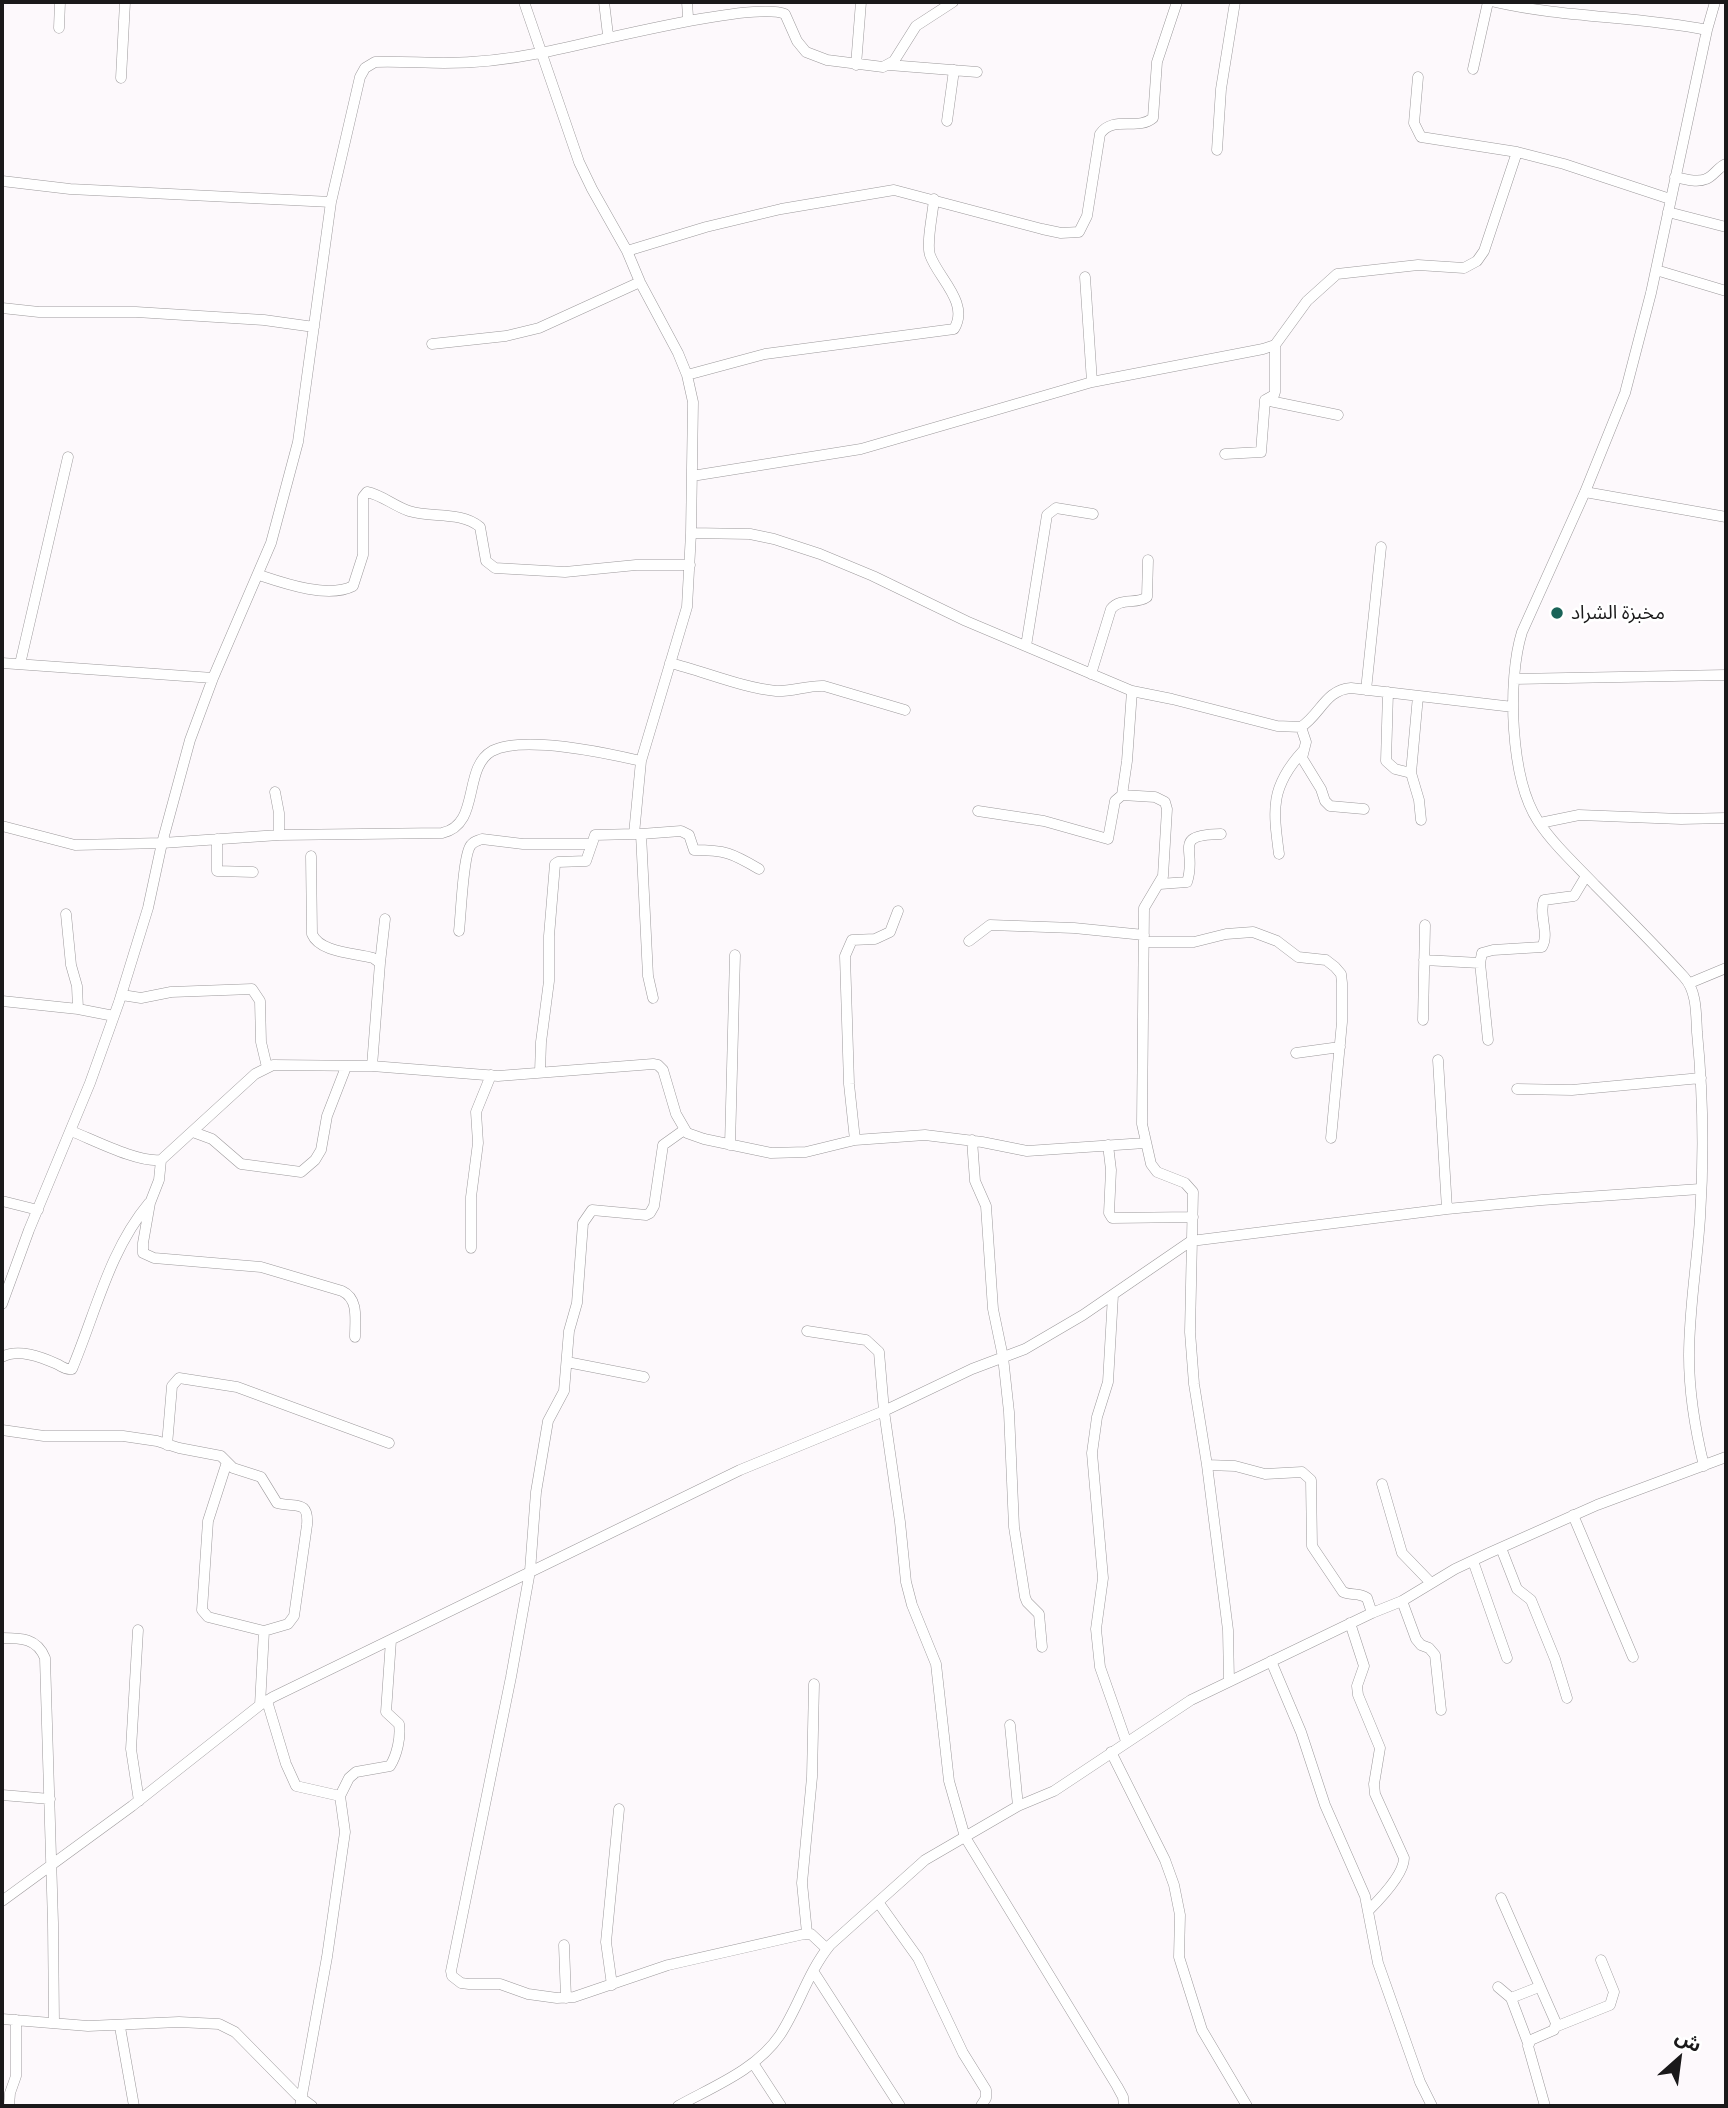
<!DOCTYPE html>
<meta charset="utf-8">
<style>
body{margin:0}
#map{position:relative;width:1728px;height:2108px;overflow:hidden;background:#fdf9fc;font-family:"Public Sans","Noto Sans Arabic",sans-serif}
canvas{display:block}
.frame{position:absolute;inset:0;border:4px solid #1a191a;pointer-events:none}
.north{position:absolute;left:1644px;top:2024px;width:70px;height:70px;-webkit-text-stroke:5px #fff;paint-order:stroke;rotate:28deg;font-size:19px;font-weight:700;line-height:28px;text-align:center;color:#1a191a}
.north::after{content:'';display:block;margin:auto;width:24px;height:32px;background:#1a191a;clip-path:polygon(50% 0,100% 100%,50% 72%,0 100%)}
</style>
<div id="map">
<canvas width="1728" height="2108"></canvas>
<div class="frame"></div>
<div class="north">ش</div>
</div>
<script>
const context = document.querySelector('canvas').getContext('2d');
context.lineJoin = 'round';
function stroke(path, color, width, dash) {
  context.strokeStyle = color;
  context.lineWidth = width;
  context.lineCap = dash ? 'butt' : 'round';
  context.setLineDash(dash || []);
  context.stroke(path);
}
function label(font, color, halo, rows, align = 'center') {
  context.font = font + ' "Public Sans","Noto Sans Arabic",sans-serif';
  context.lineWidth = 5;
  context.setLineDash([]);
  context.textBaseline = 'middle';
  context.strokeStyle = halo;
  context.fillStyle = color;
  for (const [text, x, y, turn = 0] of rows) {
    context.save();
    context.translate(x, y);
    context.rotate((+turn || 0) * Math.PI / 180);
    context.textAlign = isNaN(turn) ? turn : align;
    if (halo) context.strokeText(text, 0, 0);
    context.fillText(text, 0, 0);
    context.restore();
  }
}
const street = new Path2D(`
 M604 2 608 35
 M687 2 688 17
 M1495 2C1564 18 1637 16 1707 30
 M59 28 60 2
 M856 65 861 2
 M889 65 977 72
 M1473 69 1488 2
 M1418 77 1414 123 1421 137 1517 152
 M121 78 125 2
 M947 121 954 70
 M1217 150 1221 89 1235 2
 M1675 177C1684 179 1697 183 1706 179 1714 176 1718 167 1726 164
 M2 181 70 189 331 202
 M1668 212 1726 227
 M627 251 706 227 781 209 894 190 1042 229 1061 233 1079 232 1087 216 1100 134C1113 115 1138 131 1153 118L1157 62 1177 2
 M1656 270 1726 291
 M1085 277 1092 382
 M2 308 39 312H136L264 320 314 327
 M432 344 506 336 539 328 640 282
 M687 375 765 354 954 329C970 303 938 278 930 255 926 243 933 213 934 199
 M1265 400 1338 415
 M1225 454 1261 452 1265 400 1274 395 1275 392V345
 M692 476 861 449 1092 382 1263 349 1275 345 1307 301 1337 274 1418 265 1464 268 1477 261 1484 251 1517 152 1564 164 1670 199
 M1585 492 1726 517
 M691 533 750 534 774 539 820 554 873 576 966 621 1132 691 1172 699 1277 726 1301 727C1321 714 1325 690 1351 688L1513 707
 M259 575C283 583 328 599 353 586L363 555V497L367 492C382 495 394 506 409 511 431 518 461 511 480 527L486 561 495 568 565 572 636 565H690
 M1026 646 1047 515 1056 508 1093 514
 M2 663 213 678
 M670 663C703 671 743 688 776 691 792 692 808 685 824 686L905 710
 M20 664 68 457
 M1091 674 1111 609C1121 597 1136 605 1147 597L1148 560
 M1514 679 1726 675
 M1366 690 1381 547
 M1132 691 1127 761 1122 795 1155 797 1165 802 1167 809 1163 876 1144 908 1142 1124 1151 1164 1157 1172 1185 1183 1193 1192 1190 1332 1194 1384 1207 1465 1228 1630 1229 1681
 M1388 692 1386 761 1395 769 1411 773 1419 800 1421 820
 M1301 727 1306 742 1302 758 1321 789 1325 801 1330 806 1364 809
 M1411 773 1418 696
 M275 792 279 813V835
 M978 811 1044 821 1108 839 1115 801 1122 795
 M1540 823 1579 815 1681 819 1726 818
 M2 826 75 845 162 843 190 740 213 678 271 543 298 442 331 202 360 77 365 68 375 62C398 61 421 63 444 63 476 63 510 59 540 53 583 45 754 0 785 14L797 41 806 52 827 60 883 67 894 61 916 26 953 2
 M634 834H641L648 976 653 998
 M641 834 681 831 689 835 694 850C725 850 732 853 759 869
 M217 839V871L253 872
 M1279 854C1273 809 1270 787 1303 751
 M311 856 312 934C320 953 356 953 373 958L380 963 372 1066
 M1160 884 1187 882C1198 850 1170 835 1221 834
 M66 914 71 965 77 986 78 1009
 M459 931C461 915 463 854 471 845 474 841 477 841 482 839L523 844H592
 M969 941 990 925 1074 928 1144 935
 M1144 942H1194L1226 934 1253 932 1277 941 1298 957 1326 960 1335 967 1341 974 1342 983V1022L1331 1138
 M1424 960 1480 963
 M380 963 385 919
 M1690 983 1726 968
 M122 995 141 998 171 992 252 989 260 1001 261 1042 267 1067
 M2 1001 78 1009 114 1016
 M1423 1020 1425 925
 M1488 1040 1480 963 1482 953 1493 950 1542 947C1550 933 1538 915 1544 900L1574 896 1586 876
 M1296 1053 1340 1047
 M1438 1060 1447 1209
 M540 1072 541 1042 549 981V936L555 864 558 862 586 861 595 835 634 834 641 761
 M1517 1089 1572 1090 1701 1078
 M684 1130 663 1145 654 1206 650 1213 646 1215 592 1210 583 1223 577 1303 569 1331 564 1391 548 1421 536 1492 530 1571 511 1677 451 1971 452 1976 461 1983 469 1984H500L528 1994 557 1998 574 1997 668 1965 804 1934H811L827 1949
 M71 1131C94 1140 138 1163 161 1160L255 1074 273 1065 372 1066 498 1076 653 1064 658 1065 663 1070 676 1114 687 1133 704 1139 771 1153 806 1152 855 1140 925 1135 982 1142 1027 1151 1145 1143
 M193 1132 212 1139 241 1164 301 1172 315 1160 321 1150 327 1116 346 1067
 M855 1140 849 1084 845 956 852 940 875 939 890 932 898 911
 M972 1140 975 1181 986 1206 993 1309 1003 1357 1009 1412 1014 1527 1025 1597 1027 1602 1039 1614 1042 1647
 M730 1145 735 955
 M1108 1145 1111 1170 1109 1213 1112 1218 1193 1217
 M161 1160 159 1180 150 1203 143 1243V1253L154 1258 261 1267 342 1291C359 1299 355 1319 355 1337
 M2 1201 38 1210
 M471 1248V1197L478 1143 476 1112 491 1075
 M1113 1295 1108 1382 1097 1417 1092 1453 1103 1578 1096 1629 1100 1667 1126 1741
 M2 1304 29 1230 90 1083 119 1002 148 908 162 843 279 835 442 833C481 825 462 768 492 751 523 735 607 753 641 761L687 607 691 533 693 402 687 375 678 353 640 282 627 251 592 189 579 162 524 2
 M807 1331 866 1340 879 1352 884 1411 900 1522 906 1582 912 1605 936 1664 949 1781 965 1837 1117 2086 1123 2097 1124 2106
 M2 1357C18 1348 41 1357 57 1364 63 1367 65 1370 72 1369 96 1312 109 1251 149 1203
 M567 1362 644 1377
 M2 1430 44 1436H123L157 1441 179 1448 221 1456 233 1468 261 1477 277 1503C295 1508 309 1499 307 1525L294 1616 288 1624 264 1631 260 1705
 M167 1445 172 1386 179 1378 237 1387 389 1443
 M227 1462 208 1521 202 1610 208 1617 264 1631
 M1207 1465 1235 1466 1265 1474 1302 1472 1311 1480 1312 1546 1343 1592C1352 1596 1359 1592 1367 1598L1372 1613
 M1704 1466C1695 1429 1689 1393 1689 1356 1689 1309 1697 1264 1700 1218 1704 1157 1703 1093 1697 1032 1696 1014 1697 991 1684 977 1655 945 1625 915 1595 885 1575 864 1553 844 1538 821 1510 778 1507 680 1522 632L1585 492 1625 393 1651 293 1707 30 1715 2
 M1382 1484 1402 1553 1431 1583
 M1573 1515 1633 1657
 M1501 1548 1517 1589 1531 1600 1555 1659 1567 1698
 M1473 1561 1507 1658
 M1402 1601 1416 1639 1421 1645 1429 1648 1435 1655 1441 1710
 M1350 1623 1364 1666 1357 1686 1358 1695 1380 1748 1374 1784 1375 1794 1404 1858C1404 1874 1380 1899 1369 1910
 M138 1630 131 1749 139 1801
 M2 1638C21 1638 37 1638 45 1658L53 1923 54 2023
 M1271 1661 1301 1732 1325 1805 1365 1896 1378 1963 1420 2082 1432 2106
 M267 1701 286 1764 296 1786 340 1796
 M1010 1725 1018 1806
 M1111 1752 1165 1860 1174 1885 1180 1915 1179 1957 1202 2030 1247 2106
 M2 1795 50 1799
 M1501 1898 1556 2023 1554 2030 1531 2040 1528 2046 1545 2106
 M2 1901 132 1806 260 1705 273 1697 740 1470 884 1411 972 1369 1025 1349 1083 1315 1191 1241 1447 1209 1542 1200 1700 1189
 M878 1902 918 1958 963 2053 986 2090V2098L981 2106
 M807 1933 802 1883 812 1777 814 1684
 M564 1945 566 1998
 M813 1971 900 2106
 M612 1985 606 1942 619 1809
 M1498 1987 1511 1998 1528 2043
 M1511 1998 1539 1987
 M2 2019 88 2026 179 2022 219 2024 235 2032 297 2095 312 2106
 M120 2027 134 2106
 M1555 2027 1610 2005 1614 1992 1601 1960
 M753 2063 781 2106
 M9 2106 10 2093 16 2076V2020
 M300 2106 327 1957 345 1832 340 1796 349 1778 356 1772 390 1766C397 1755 401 1737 399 1724L386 1712 391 1640
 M678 2106C714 2086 756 2070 780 2035 799 2006 808 1972 830 1945L925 1860 1018 1806 1054 1791 1191 1700 1372 1613 1402 1601 1455 1569 1489 1553 1597 1505 1726 1457`);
const markers = [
 [1557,613,7,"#1a6358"]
];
const poiNames = [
 ["مخبزة الشراد",1571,613]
];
stroke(street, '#9c999b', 11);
stroke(street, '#fff', 10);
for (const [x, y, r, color] of markers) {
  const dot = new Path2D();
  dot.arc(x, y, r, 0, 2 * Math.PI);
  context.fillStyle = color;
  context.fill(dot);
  stroke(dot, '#fff', 2.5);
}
label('19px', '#1a191a', '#fff', poiNames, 'left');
</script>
